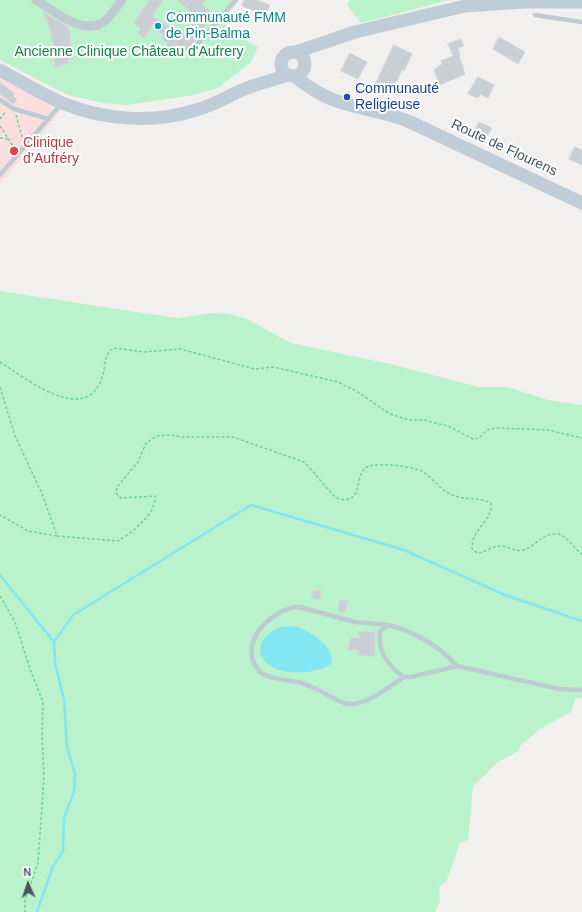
<!DOCTYPE html>
<meta charset="utf-8">
<style>
body{margin:0}
#map{position:relative;width:582px;height:912px;overflow:hidden;background:#f2efef;font-family:Helvetica,sans-serif}
canvas{display:block}
.north{position:absolute;left:8px;top:864px;width:40px;height:40px;-webkit-text-stroke:3px #fff;paint-order:stroke;rotate:357deg;font-size:11px;font-weight:700;line-height:16px;text-align:center;color:#45555e}
.north::after{content:'';display:block;margin:auto;width:14px;height:18px;background:#45555e;clip-path:polygon(50% 0,100% 100%,50% 72%,0 100%)}
</style>
<div id="map">
<canvas width="582" height="912"></canvas>
<div class="north">N</div>
</div>
<script>
const context = document.querySelector('canvas').getContext('2d');
context.lineJoin = 'round';
function fillPath(path, color) {
  context.fillStyle = color;
  context.fill(path, 'evenodd');
}
function stroke(path, color, width, dash) {
  context.strokeStyle = color;
  context.lineWidth = width;
  context.lineCap = dash ? 'butt' : 'round';
  context.setLineDash(dash || []);
  context.stroke(path);
}
function label(font, color, halo, rows, align = 'center') {
  context.font = font + ' Helvetica,sans-serif';
  context.lineWidth = 4;
  context.setLineDash([]);
  context.textBaseline = 'middle';
  context.strokeStyle = halo;
  context.fillStyle = color;
  for (const [text, x, y, turn = 0] of rows) {
    context.save();
    context.translate(x, y);
    context.rotate((+turn || 0) * Math.PI / 180);
    context.textAlign = isNaN(turn) ? turn : align;
    if (halo) context.strokeText(text, 0, 0);
    context.fillText(text, 0, 0);
    context.restore();
  }
}
const medical = new Path2D(`
 M0 76 60 112 0 185Z`);
const green = new Path2D(`
 M0 0H232L225 29 258 47 251 62 218 88 194 95 126 105 103 103 68 95 0 60Z
 M350 0H450L361 23 347 5Z
 M0 291 169 317 179 318 212 313 230 314 247 319 291 343 390 364 479 387H507L548 400 582 405V698H576L571 712 540 729 520 746 519 751 498 762 473 786 468 840 460 843 447 880 439 887 440 901 435 912H0ZM309 632 327 648 331 664 313 672Z`);
const water = new Path2D(`
 M281 627C286 627 292 626 297 627 310 630 337 649 331 664 316 675 276 677 264 660 253 646 268 631 281 627Z`);
const stream = new Path2D(`
 M0 575 54 642 55 663 64 700 67 747 75 774 74 792 64 818 63 851 53 866 37 912
 M54 642 73 615 251 505 404 550 505 595 582 621`);
const building = new Path2D(`
 M150 0H163L152 16 169 27 171 25 185 35 197 17 177 0H205L202 5 213 13 188 51 176 45 172 51 166 47 168 44 162 39 164 36 152 27 144 38 138 33 141 29 134 23Z
 M244 0H257L270 5 265 16 242 6Z
 M43 12 68 27 74 60 68 59V64H61V67H55L54 49 50 29Z
 M499 37 525 52 518 64 493 49Z
 M461 39 464 46 458 48 460 56H459L465 74 440 85 434 70 442 64 441 61 453 56 448 44Z
 M394 45 412 54 404 71 402 70 390 95 374 87Z
 M350 53 367 62 358 79 341 71Z
 M478 77 494 85 488 98 480 94 478 98 468 94Z
 M0 82 15 94 13 96 17 99 13 104 0 94Z
 M479 122 492 128 486 138 477 133 478 131 475 130Z
 M575 147 582 150V165L569 159Z
 M314 590 321 591 320 600 312 598Z
 M340 600 347 601 345 612 338 611Z
 M359 632H375V656L359 655V650H348L351 638H359Z`);
const path = new Path2D(`
 M16 115 23 140
 M0 119 6 111
 M0 126 15 149
 M0 138 9 139
 M0 362C24 377 85 427 102 378 106 367 103 354 114 348L144 352 180 349 255 369 273 367 338 382 356 391 390 414 409 420H424L448 426 473 439 479 438 487 430 496 428 548 430 582 438
 M0 387 15 436 43 496 57 536 28 531 0 515
 M57 536 118 541C132 532 156 515 155 496L121 498 116 493 117 487 138 462 146 443 157 436 170 435 182 437H233L304 462C311 468 333 498 339 499 367 504 351 473 369 466 379 463 415 466 423 472 434 479 442 492 455 496 467 500 479 497 491 503 493 522 471 528 472 549L477 553C485 553 491 546 500 546 508 546 514 552 523 550 536 547 543 531 559 534 568 537 574 549 582 554
 M0 596 15 622 30 669 43 702 42 734 44 777 38 863 25 900V912`);
const lane = new Path2D(`
 M535 15 582 22
 M193 49 236 0
 M0 100 14 109 49 119
 M0 175 61 104
 M388 625 355 622 299 607C275 607 240 639 255 665 257 668 261 673 263 674 274 680 291 680 302 683 309 685 315 689 322 692 331 696 342 705 353 704 370 702 389 687 404 677
 M457 666C438 645 416 632 388 625L380 631C377 650 388 666 404 677H411L457 666 559 689 582 690`);
const street = new Path2D(`
 M36 0C55 11 82 36 104 22 111 17 116 7 122 0`);
const secondary = new Path2D(`
 M281 64a12 12 0 1 1 24 0a12 12 0 1 1-24 0Z
 M296 52 355 32 465 6 523 2H582
 M0 70C20 81 41 94 62 103 104 120 153 124 196 110 214 105 230 95 247 88 260 83 274 80 287 75
 M294 76C307 86 321 96 337 101 360 109 385 112 408 121L582 203`);
const markers = [
 [158,26,4,"#0f9aa8"],
 [347,97,4,"#1a4fb4"],
 [14,151,5,"#e0444e"]
];
const cultureNames = [
 ["Communauté FMM",166,18],
 ["de Pin-Balma",166,34]
];
const parkNames = [
 ["Ancienne Clinique Château d'Aufrery",129,52]
];
const transitNames = [
 ["Communauté",355,89],
 ["Religieuse",355,105]
];
const healthNames = [
 ["Clinique",23,143],
 ["d’Aufréry",23,159]
];
const streetNames = [
 ["Route de Flourens",504,148,25]
];
fillPath(medical, '#fddede');
fillPath(green, '#baf3cb');
fillPath(water, '#83e6f3');
stroke(stream, '#83e6f3', 2.5);
fillPath(building, '#cacfd4');
stroke(building, '#d2d6db', 1);
stroke(path, '#6fd499', 1.5, [3, 2]);
stroke(lane, '#becbd2', 4.5);
stroke(street, '#becbd2', 9);
stroke(secondary, '#becdd8', 13);
for (const [x, y, r, color] of markers) {
  const dot = new Path2D();
  dot.arc(x, y, r, 0, 2 * Math.PI);
  context.fillStyle = color;
  context.fill(dot);
  stroke(dot, '#fff', 1.5);
}
label('14px', '#0d838f', '#fff', cultureNames, 'left');
label('14px', '#0f8641', '#fff', parkNames);
label('14px', '#164399', '#fff', transitNames, 'left');
label('14px', '#be3a42', '#fff', healthNames, 'left');
label('14px', '#45555e', '#fff', streetNames);
</script>
